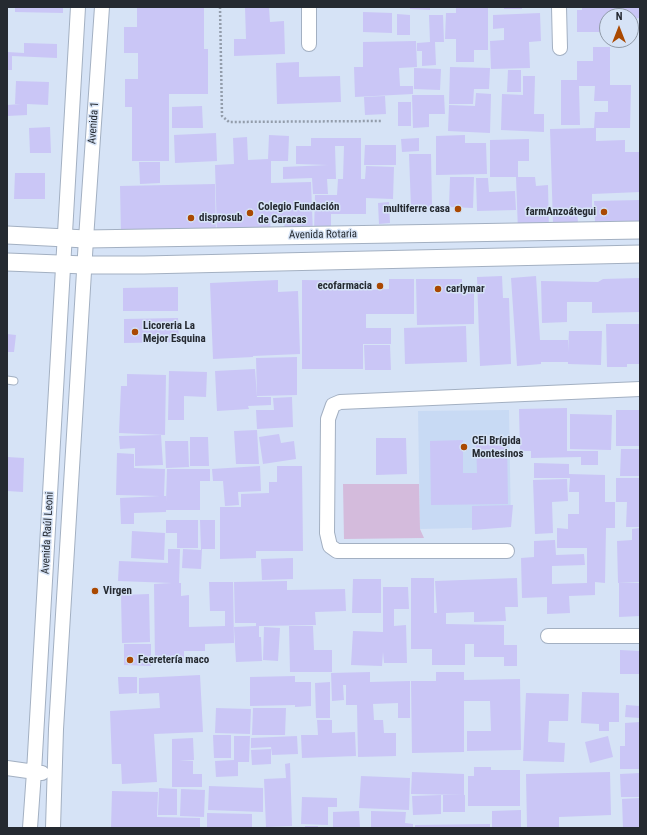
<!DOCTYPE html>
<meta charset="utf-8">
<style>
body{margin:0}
#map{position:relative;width:647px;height:835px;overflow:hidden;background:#d6e3f6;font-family:"Roboto Condensed",sans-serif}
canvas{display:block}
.frame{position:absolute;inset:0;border:8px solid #252a31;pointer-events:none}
.north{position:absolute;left:599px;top:8px;width:40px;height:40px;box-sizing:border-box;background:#d6e3f6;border:1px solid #8f99a7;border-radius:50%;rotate:0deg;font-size:11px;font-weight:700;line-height:16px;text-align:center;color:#252a31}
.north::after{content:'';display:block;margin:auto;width:14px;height:18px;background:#aa4901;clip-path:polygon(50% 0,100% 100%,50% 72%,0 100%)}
</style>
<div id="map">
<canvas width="647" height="835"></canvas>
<div class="frame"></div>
<div class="north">N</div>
</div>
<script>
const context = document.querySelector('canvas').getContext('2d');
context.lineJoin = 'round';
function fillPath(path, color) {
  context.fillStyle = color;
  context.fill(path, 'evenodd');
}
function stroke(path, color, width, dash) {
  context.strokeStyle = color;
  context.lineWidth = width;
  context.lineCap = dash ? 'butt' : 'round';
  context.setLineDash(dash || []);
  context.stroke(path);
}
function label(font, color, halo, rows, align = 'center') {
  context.font = font + ' "Roboto Condensed",sans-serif';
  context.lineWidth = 3;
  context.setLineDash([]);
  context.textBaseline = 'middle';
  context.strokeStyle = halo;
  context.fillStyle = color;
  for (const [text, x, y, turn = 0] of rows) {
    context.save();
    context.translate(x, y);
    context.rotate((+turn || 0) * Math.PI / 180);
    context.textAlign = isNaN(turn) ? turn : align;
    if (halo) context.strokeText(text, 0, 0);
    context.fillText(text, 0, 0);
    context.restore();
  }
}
const built = new Path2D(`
 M509 410 511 527 420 529 418 411Z`);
const green = new Path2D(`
 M343 484H419L420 529 424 538 344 539Z`);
const building = new Path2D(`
 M15 7H63V13L15 12Z
 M137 7H204V49H208V94H169V161H132V107H125V79H138V53H124V27H137Z
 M245 7H269L270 22 284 21 285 54 234 56V39H246Z
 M410 7H430V10L410 9Z
 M456 7H488V50H474V62H456V39H445L446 13H456Z
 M504 7H522V9H504Z
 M582 7H640V18L631 19V16H607V32H577V10H582Z
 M363 12 392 13V33L363 32Z
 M540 13 541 41 529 42 530 68 491 69 490 41 504 40V28L493 29V15Z
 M397 14 410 15V35H397Z
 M429 15H443L444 42H435L436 65 422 66V51H417V43L430 42Z
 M416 41 417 67 399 68 400 86H413V94L355 97 354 67H363V42Z
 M24 43 57 44V58L12 56V70H7V52L24 53Z
 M593 47H610V85H631L630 128H596V141L625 140V152H640V192L592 194V208L577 209 578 223 553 224 550 129 594 128 595 112H608V101H594L595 86H579L580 125H561V80H577V61H593Z
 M299 62V77L340 76 341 102 277 104 276 63Z
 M450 67 490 68 489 89H474L473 104H449Z
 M414 68 441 69 440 90 414 89Z
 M508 70H521V92H507Z
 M523 76H535L534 114H544V132L501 130 502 94 523 95Z
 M16 81 49 82 48 105 27 104V115L7 116V105L21 104H15Z
 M476 93 491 94 490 133 448 131 449 105 475 106Z
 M412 95H444L445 114H429V127L413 128Z
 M385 96 386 114 365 115 364 97Z
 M398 102H411V126H398Z
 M202 106 203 128H172V107Z
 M50 127 51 153H30L29 128Z
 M216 133 217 161 175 163 174 135Z
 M269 135 289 136 288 161H271V183L311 182 313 234 285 235 284 221H270L271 232 217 234 215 165 234 164 233 138 247 137 248 160 268 159Z
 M465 135V143H486L487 174 436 175V136Z
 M311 138H361V179H352H365L366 166 394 167 393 199 366 198V214H331V232H314L315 195H337L338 179H343L344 146H335L336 179H327L328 194H313L312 178 283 179V167L328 165 296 164V146H311Z
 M419 138V151L402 152 401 139Z
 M529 139V161H518V177H535L536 186 548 185 549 231 518 232 516 177H490V140Z
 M365 145H396V165H364Z
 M409 154H431L432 207 411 208Z
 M139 162H160V183L140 184Z
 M15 173H45V199H14Z
 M450 177H474L473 208 449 207Z
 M476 178H488L489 192 515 191 516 210 477 211Z
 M215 184 216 234 121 235 120 186Z
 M640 200V227L610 228V221L595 222 594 201Z
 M389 202 390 223 379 224 378 203Z
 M502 276 503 298H509L511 364 480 366 477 277Z
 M536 276 540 340H568V352L569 331H602L601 365 568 364V362H541V364L517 366 511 278Z
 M640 278V312L592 313V302H567V322L542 323 541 281 598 282 603 279Z
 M389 279H414V314H366V328H391V344H363V369H302V280L368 281V290L389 289Z
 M416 279H462V287H474V324L417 325Z
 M278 280V292L298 291 300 354 253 356V357L213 359 210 283Z
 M178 287V311H123V288Z
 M178 318 179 342 124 343V319Z
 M606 324H640V364H627V367H607Z
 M466 326 467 362 405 364 404 328Z
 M7 334 16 335 14 352H7Z
 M364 345H390L391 370H365Z
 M297 357V395L257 396 256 358Z
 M255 369 257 397H271V405L248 406 249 409 217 411 215 371Z
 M169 371 207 372 206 397 184 396V420H168Z
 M127 374 166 375 165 435 119 433 121 386H127Z
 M292 397 293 427 257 429 256 410H274L273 398Z
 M567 408V451H598V465H581V457L531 458V451H520L519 409Z
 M616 410H640V446H616Z
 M570 414 612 415 611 450 570 449Z
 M257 430 259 464H236L234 431Z
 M279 434 281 443 294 441 296 459 263 464 259 437Z
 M161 435 163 465 135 466V448L120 449 119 436Z
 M190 437H208L209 466H190Z
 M376 438H406L407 474 376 475Z
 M476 439H507L508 504 431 505 430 441 463 440V473H477Z
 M165 441H188L189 467 166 468Z
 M621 449H640V476H620Z
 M117 453 134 454V468L165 469 164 496H166V502L167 469H210V481H200V510H166V512L134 513V524H121L120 498 160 496 116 495Z
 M7 457 24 458 23 492 7 491Z
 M534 463 569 464V474L605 475V502H615V528H606L605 583 595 582V595L569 596 570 613 547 614V597L522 598 521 558 534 557V541L555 540 556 555 584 554 585 565 552 566V584L587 583V548H557V528L568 529V514H579V492H569L570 478H534Z
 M260 466 261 491 238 492 239 505 225 506 223 481H213L212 469Z
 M277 466H302L303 551H256V558L220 559V507H241V494L269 493V482H277Z
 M616 478H640V527H626L627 502H616Z
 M567 479 568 501 552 502 553 533 535 534 533 480Z
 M513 505 511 527 472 530V506Z
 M166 520H198V548H177V533H166Z
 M200 520H215V549H202L201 569 182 568 183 549 201 550Z
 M640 528V582L618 583 617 541 632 540V529Z
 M132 531 165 533 164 560 131 558Z
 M168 549H180L179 583H181V596L189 595V627L225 626V611H210L209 582H233L234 643 205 644V651H184V661L155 662 154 584 172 583 118 581 119 561 168 563Z
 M293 558V579L262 580 261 559Z
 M411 578H434V613H437L435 581 517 578 518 607H505L506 621 474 622V612L446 613V624L504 625V645H517V666H504V657H474V644H465V665H432V649H411Z
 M353 579H381V613H352Z
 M287 581V590L345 589 346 611 315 612 316 625 259 626V637H261L262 661 236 662 234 627 256 626V623H235L234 582Z
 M619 583H640V616L619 617Z
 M383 587H408L409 609H394V626L406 625 407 663H384L383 652 382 666 351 665 353 631 383 632Z
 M149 594 150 642 122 643 121 595Z
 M289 626H313L314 650H332V672H290Z
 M264 627 280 628 278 661 263 660Z
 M124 644H151V666L124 665Z
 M620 650 640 651V674H620Z
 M370 672V682L410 681V718H398V703L373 704 374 720H383L384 733H396V756L358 757 357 705H346V685H343L344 700 332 701 331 673Z
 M436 672H464V680L520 679 521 750 467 751V731H491L490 701H464V752L412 753 411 681H436Z
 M200 675 203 732 154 734 157 782 122 784 121 764H112L110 711 160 708 159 693 139 694V678Z
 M295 676V682H311V706L295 707V705L250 706V677Z
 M118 677H137V693L119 694Z
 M330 682V718H316L315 683Z
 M582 692 619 693V722H609V731H599V724L581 723Z
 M526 693 569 694 568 721H549L548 742 565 743 564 762 523 761Z
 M626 705 640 706V718L625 717Z
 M216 708 251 709 250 734 215 733Z
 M253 708H286L285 735H252Z
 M317 720H332V733L355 732 356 756 302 758 301 735H318Z
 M640 722V769H620V746H625V723Z
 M213 735H231V758H214Z
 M234 736H250L249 762H238V776L216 777 215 761 234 760Z
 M297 736 298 754 272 755 271 747 251 748V738Z
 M608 736 613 757 590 763 585 742Z
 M193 738 194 760 179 761H193V774H202V787H172V739Z
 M271 749V764L252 765 251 750Z
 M290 763 292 826 266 827 264 779 286 778 285 764Z
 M474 767H491V770H520V806H468V776H474Z
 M412 772 464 774V795L411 794Z
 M610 772 611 815 559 817V827H527L526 774Z
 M640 773V797H621L620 774Z
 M361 776 410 778 409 810 359 808Z
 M209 786 263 788V812L208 810Z
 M159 788 177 789V815H158Z
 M181 789 205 790 204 817 180 816Z
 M112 791 158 792 157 817 200 818V828H111Z
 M441 795V814L413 815 412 796Z
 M443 795H465V812H443Z
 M302 797 337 798V807H328V825L301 824Z
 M640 798V828H623L622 799Z
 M521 810V828H492V811Z
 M359 811 360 828H333V812Z
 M371 811 406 812 405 823 413 824V828H371Z
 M207 813 252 814V828H207Z
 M490 824V828H415V825Z
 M305 826H318V828H305Z`);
const path = new Path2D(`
 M220 7 222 116 229 122 381 121`);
const service = new Path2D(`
 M7 380 14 381`);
const minor = new Path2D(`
 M309 7V44
 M559 7 560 48
 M507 551H337L330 546 327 533 328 419 333 405 340 402 640 389
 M548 636H640
 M7 768 42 773
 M30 828 34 772 78 7
 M53 828 56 729 86 239 102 7`);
const tertiary = new Path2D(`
 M7 235 86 239 640 230
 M7 262 85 265H144L640 254`);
const markers = [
 [458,209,4,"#aa4901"],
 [604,212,4,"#aa4901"],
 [250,213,4,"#aa4901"],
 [191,218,4,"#aa4901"],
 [380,286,4,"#aa4901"],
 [438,289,4,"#aa4901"],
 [135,332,4,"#aa4901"],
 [464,447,4,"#aa4901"],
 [95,591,4,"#aa4901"],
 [130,660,4,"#aa4901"]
];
const streetNames = [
 ["Avenida 1",94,123,-86],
 ["Avenida Rotaria",323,235,-1],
 ["Avenida Raúl Leoni",48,533,-87]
];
const poiNames = [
 ["Colegio Fundación",258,207],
 ["de Caracas",258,220],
 ["multiferre casa",450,209,"right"],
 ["farmAnzoátegui",596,212,"right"],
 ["disprosub",199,218],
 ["ecofarmacia",372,286,"right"],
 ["carlymar",446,289],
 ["Licoreria La",143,326],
 ["Mejor Esquina",143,339],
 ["CEI Brígida",472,441],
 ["Montesinos",472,454],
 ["Virgen",103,591],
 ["Feeretería maco",138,660]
];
fillPath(built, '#c8daf4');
fillPath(green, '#d4bbdc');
fillPath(building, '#cac6f6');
stroke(service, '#a3b0c2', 9);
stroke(minor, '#a3b0c2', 16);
stroke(tertiary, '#a3b0c2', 19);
stroke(path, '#939dab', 2.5, [2, 2]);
stroke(service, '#fff', 7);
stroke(minor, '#fff', 14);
stroke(tertiary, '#fff', 17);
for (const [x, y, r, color] of markers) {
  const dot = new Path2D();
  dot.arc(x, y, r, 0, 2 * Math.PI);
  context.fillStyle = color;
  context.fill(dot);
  stroke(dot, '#d6e3f6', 1.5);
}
label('11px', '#252a31', '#d6e3f6', streetNames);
label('bold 11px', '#252a31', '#d6e3f6', poiNames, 'left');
</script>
